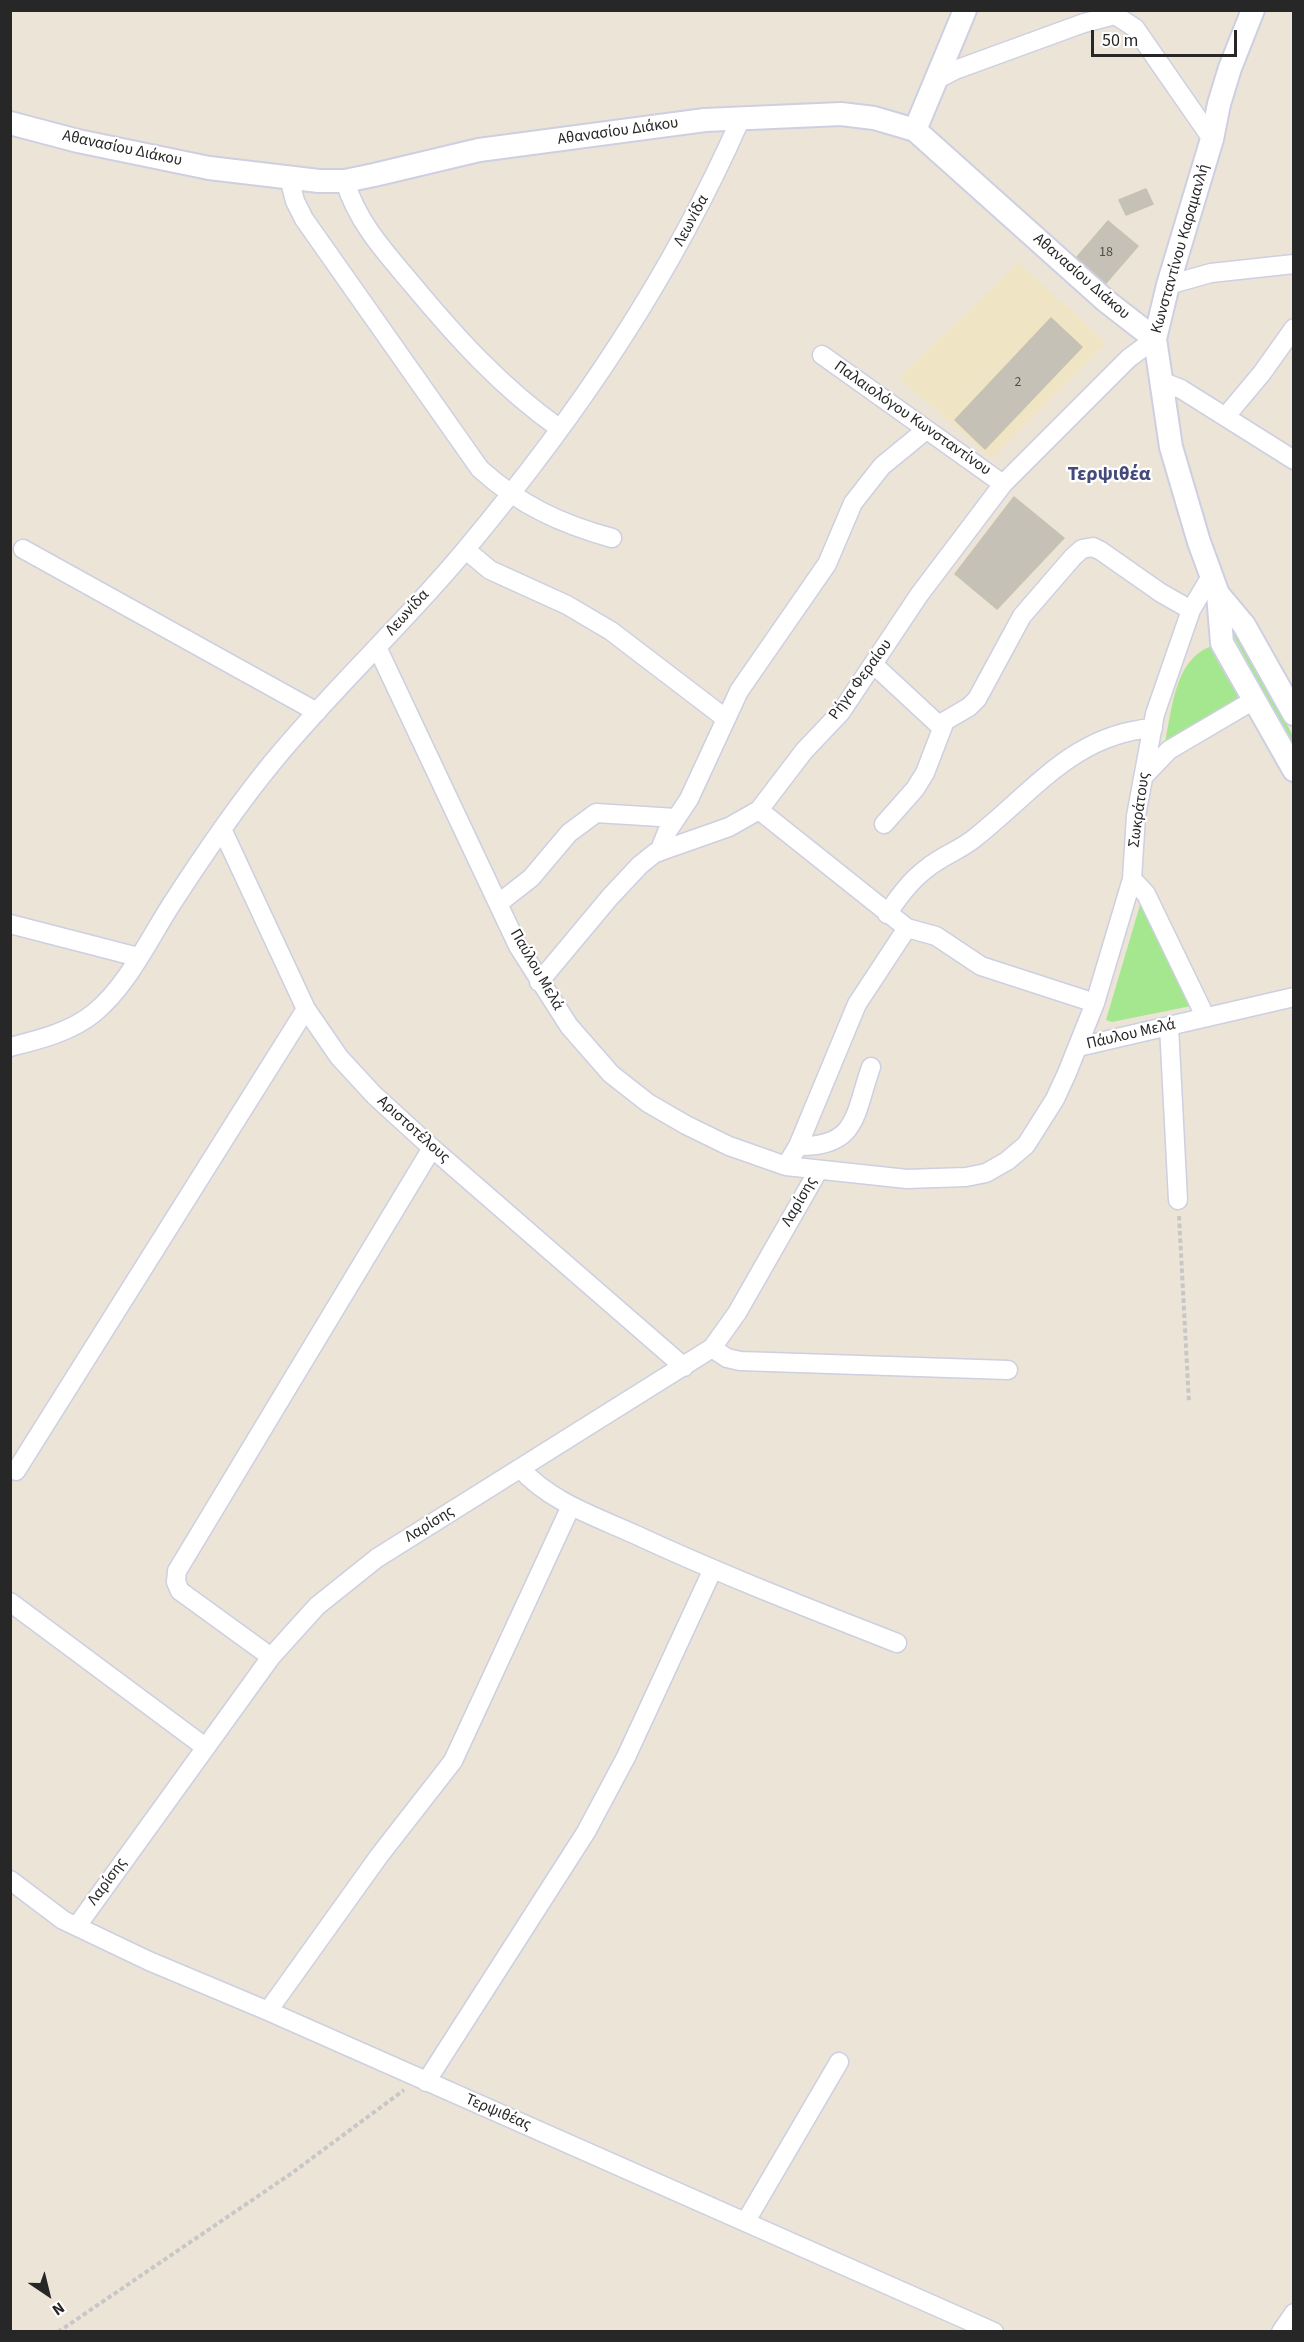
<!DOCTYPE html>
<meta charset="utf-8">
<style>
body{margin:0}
#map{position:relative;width:1304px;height:2342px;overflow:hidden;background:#ece4d7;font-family:"Source Sans 3",sans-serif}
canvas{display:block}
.frame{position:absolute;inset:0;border:12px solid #272727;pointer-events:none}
.north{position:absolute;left:18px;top:2264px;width:60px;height:60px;-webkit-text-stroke:4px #fff;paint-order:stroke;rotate:145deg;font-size:16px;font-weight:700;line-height:24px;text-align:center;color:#272727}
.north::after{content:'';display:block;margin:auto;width:21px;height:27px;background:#272727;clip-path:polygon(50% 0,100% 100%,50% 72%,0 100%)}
.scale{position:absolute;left:1091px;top:30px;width:146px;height:27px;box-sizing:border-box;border:3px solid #272727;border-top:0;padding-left:8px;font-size:18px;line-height:21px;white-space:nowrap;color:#272727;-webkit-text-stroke:4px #fff;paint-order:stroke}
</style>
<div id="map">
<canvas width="1304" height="2342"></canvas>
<div class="frame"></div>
<div class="north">N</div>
<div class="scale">50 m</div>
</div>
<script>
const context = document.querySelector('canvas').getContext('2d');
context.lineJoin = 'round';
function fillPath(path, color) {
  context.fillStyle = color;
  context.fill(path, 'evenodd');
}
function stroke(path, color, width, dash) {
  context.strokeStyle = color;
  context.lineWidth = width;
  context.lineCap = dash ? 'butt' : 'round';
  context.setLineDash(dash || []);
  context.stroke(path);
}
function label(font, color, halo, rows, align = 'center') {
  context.font = font + ' "Source Sans 3",sans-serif';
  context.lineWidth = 4.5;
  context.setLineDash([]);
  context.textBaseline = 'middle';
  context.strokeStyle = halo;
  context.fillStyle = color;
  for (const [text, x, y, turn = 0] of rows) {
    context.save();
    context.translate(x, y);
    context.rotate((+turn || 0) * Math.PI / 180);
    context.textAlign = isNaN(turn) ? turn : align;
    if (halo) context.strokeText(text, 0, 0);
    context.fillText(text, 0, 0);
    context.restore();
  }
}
const education = new Path2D(`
 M1019 262 1106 343 992 459 899 378Z`);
const green = new Path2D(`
 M1235 628 1293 736V748L1231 631Z
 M1209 647 1213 648 1239 699 1164 747C1172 713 1173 662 1209 647Z
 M1140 905H1145L1191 1006 1112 1022 1106 1020Z`);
const building = new Path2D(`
 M1146 189 1153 204 1126 215 1119 200Z
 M1108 221 1138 246 1106 283 1077 257Z
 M1051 318 1082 347 985 449 955 420Z
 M1014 497 1064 538 997 609 955 574Z`);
const path = new Path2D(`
 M1179 1216 1189 1403
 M58 2332 292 2173 404 2090`);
const minor = new Path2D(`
 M936 80 955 70 1084 23 1115 15 1135 28 1212 139
 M289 178 295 201 304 219 480 469C520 505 561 524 612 538
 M345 181C357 222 385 252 412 284 456 337 502 388 559 428
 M1168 285 1211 273 1294 264
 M822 355 1003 484
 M1163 382 1181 389 1294 460
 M1226 416 1262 373 1294 328
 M23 549 317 712
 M466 550 490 570 567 605 611 631 725 718
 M377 647 518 946 569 1026 611 1074 648 1103 686 1125 729 1146 786 1166 907 1179 966 1177 986 1173 1007 1161 1026 1145 1055 1099 1067 1073 1095 1003 1132 879 1136 816 1155 714 1191 610 1211 576
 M873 664 942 728
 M1145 775 1169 750 1254 700
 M759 810 907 928 936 936 981 966 1095 1003
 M884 824 915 789 925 773 945 721 969 707 977 699 1022 616 1073 557 1082 549 1093 547 1101 551 1161 593 1191 610
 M222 829 306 1009 339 1057 374 1095 432 1148 684 1367
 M659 852 667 832 689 799 739 691 827 564 853 503 882 466 926 430
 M1132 879 1146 894 1205 1016
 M499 903 531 878 569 833 596 813 676 818
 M887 914C898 898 910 881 926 869 941 856 961 850 976 837 1034 791 1074 734 1153 728
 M10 924 138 957
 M539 982 610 897 640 865 655 853 729 827 759 810 804 751 841 712 919 595 1003 484 1129 358 1155 339
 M1169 1026 1178 1200
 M10 1047C38 1040 71 1032 94 1013 127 986 148 941 171 905 202 857 235 808 272 763 333 688 405 623 466 549 578 415 671 277 741 118
 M1078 1047 1294 997
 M798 1146C858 1147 854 1115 871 1067
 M786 1166 798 1146 857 1004 907 928
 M712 1348 727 1358 740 1361 1008 1370
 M520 1468C549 1501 594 1516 634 1534 720 1574 808 1608 897 1643
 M16 1471 306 1009
 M10 1602 205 1747
 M271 1657 180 1591 176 1582 177 1571 432 1148
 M10 1880 63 1920 149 1961 268 2011 994 2332
 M77 1926 271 1657 317 1606 377 1558 712 1348 737 1313 818 1171
 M268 2011 379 1856 453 1761 571 1506
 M426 2082 586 1832 626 1757 712 1571
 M746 2221 839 2062
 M1281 2332 1294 2313`);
const tertiary = new Path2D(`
 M1253 10 1230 68 1219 104 1212 139 1168 285 1155 339 1171 447 1199 542 1218 594 1222 643 1294 770
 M10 123 78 141 209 168 319 181H345L374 175 479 150 705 120 841 114 874 118 915 130 1106 301 1155 339
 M915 130 965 10
 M1218 594 1244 625 1294 714`);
const numberNames = [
 ["18",1106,253],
 ["2",1018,383]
];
const streetNames = [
 ["Αθανασίου Διάκου",618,132,-8],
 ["Αθανασίου Διάκου",122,149,12],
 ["Λεωνίδα",692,221,-62],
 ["Κωνσταντίνου Καραμανλή",1181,249,-74],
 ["Αθανασίου Διάκου",1081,277,41],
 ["Παλαιολόγου Κωνσταντίνου",912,419,35],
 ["Λεωνίδα",408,613,-48],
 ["Ρήγα Φεραίου",861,680,-54],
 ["Σωκράτους",1140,810,-82],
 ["Παύλου Μελά",536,970,60],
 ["Πάυλου Μελά",1131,1035,-13],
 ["Αριστοτέλους",413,1130,42],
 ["Λαρίσης",800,1202,-60],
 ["Λαρίσης",430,1525,-32],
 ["Λαρίσης",108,1882,-54],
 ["Τερψιθέας",498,2113,23]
];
const quarterNames = [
 ["Τερψιθέα",1109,476]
];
fillPath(education, '#efe5c5');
fillPath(green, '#a5e78e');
fillPath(building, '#c6c1b7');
stroke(building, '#c7c1b1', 1.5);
stroke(minor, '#cdcfe2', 21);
stroke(tertiary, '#cdcfe2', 26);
stroke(path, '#c7c7c7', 4, [4.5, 3]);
stroke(minor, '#fff', 18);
stroke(tertiary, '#fff', 22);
label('14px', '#4f4e4b', null, numberNames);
label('16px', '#272727', '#fff', streetNames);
label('bold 20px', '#454a7b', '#fff', quarterNames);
</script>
